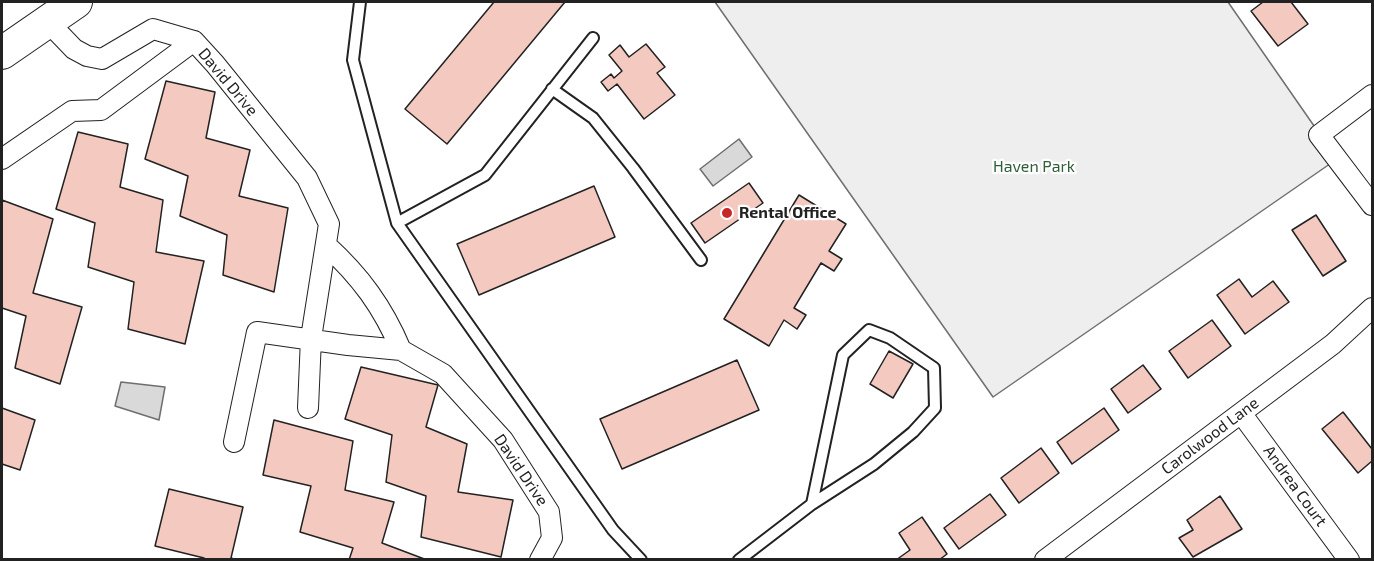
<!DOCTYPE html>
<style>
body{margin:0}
#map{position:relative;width:1374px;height:561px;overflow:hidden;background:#fff;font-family:"Exo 2",sans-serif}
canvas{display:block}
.frame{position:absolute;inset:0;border:3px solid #222;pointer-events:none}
</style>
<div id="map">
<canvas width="1374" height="561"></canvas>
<div class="frame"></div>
</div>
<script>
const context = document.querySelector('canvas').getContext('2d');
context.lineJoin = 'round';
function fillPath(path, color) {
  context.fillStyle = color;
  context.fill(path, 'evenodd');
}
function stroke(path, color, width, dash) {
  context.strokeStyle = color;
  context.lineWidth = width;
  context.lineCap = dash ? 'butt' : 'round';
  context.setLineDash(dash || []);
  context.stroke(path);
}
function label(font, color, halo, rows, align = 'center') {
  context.font = font + ' "Exo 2",sans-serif';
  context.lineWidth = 4.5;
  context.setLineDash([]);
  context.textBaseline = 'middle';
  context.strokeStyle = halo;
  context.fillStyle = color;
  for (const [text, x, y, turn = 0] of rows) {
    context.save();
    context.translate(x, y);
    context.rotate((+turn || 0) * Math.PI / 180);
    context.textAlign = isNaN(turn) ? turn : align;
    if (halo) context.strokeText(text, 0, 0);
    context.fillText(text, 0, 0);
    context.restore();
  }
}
const green = new Path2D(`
 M715 2H1228L1337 159 993 397Z`);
const water = new Path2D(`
 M739 139 752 157 713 186 700 169Z
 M121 382 165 387 159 420 115 406Z`);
const building = new Path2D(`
 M494 2H565L447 144 405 109Z
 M1263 2H1291L1308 24 1278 46 1251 11Z
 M646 44 665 67 657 73 675 95 644 119 617 84 608 91 601 82 611 74 614 78 622 71 609 55 620 45 629 57Z
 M166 81 215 92 206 138 250 150 239 196 288 208 274 292 223 275 227 235 180 216 188 176 145 159Z
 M78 132 128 144 120 187 163 200 156 252 204 261 185 344 128 329 134 282 88 267 95 223 56 209Z
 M749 183 763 203 705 243 691 223Z
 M594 186 615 237 479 295 457 244Z
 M799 195 846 224 829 251 842 259 834 271 821 263 794 308 806 315 797 329 784 320 769 346 724 319Z
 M2 200 53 219 33 293 82 307 60 384 15 368 26 316 2 308Z
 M1316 215 1346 261 1323 276 1292 230Z
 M1239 279 1252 297 1273 281 1289 302 1245 334 1217 295Z
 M1212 320 1231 346 1188 378 1169 351Z
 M889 351 913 364 893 398 870 384Z
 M737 360 759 410 622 469 600 419Z
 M1143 365 1161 389 1128 413 1111 389Z
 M361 367 438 385 426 427 467 444 458 492 513 500 501 557 421 537 426 496 386 482 392 435 345 419Z
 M2 408 35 420 20 470 2 464Z
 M1104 408 1119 430 1072 464 1057 442Z
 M1343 412 1372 449V461L1358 473 1322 429Z
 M274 420 353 441 345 490 394 502 382 543 427 560H349L353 548 300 532 311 486 263 475Z
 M1041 448 1059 473 1019 503 1001 478Z
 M169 489 243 507 231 558 237 560H203L204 558 155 546Z
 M990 494 1006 515 959 549 944 528Z
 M1220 496 1242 529 1193 557 1179 538 1193 530 1187 520Z
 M922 517 947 554 939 560H896L910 550 899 533Z`);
const lane = new Path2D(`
 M360 2 353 60 397 223 613 530 641 560
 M552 89 593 118 633 168 701 260
 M397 223 485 175 593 38
 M739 560 812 504 874 464 913 432 935 408 934 368 890 338 869 330 843 355 812 504`);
const street = new Path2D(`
 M48 22 74 49 87 56 102 59 153 29 194 41 215 64 307 178 329 224 311 338 308 408
 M1372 95 1319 135 1372 205
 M2 159 72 111 101 110 194 41
 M326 245C360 276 383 307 401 350
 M1241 413 1349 560
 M234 442 257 332 348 345 401 350 443 374 503 440 549 512 552 538 540 560
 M1045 560 1333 344 1372 308`);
const primary = new Path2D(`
 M2 53 76 2`);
const markers = [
 [727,213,6,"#c62828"]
];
const streetNames = [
 ["David Drive",228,82,50],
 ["Carolwood Lane",1210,436,-37],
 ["David Drive",521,470,56],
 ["Andrea Court",1295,486,54]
];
const parkNames = [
 ["Haven Park",1034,167]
];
const poiNames = [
 ["Rental Office",739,213]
];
fillPath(green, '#eee');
stroke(green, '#6f6f6f', 1.5);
fillPath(water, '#d9d9d9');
stroke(water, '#6f6f6f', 1.5);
fillPath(building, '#f3c9c0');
stroke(building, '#222', 1.5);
stroke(lane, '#222', 14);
stroke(street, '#222', 22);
stroke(primary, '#222', 34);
stroke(lane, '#fff', 10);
stroke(street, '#fff', 20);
stroke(primary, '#fff', 32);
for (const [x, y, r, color] of markers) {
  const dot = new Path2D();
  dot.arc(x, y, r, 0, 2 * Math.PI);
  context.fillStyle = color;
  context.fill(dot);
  stroke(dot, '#fff', 2);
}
label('16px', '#222', '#fff', streetNames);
label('16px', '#2f5e38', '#fff', parkNames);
label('bold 16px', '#222', '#fff', poiNames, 'left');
</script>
